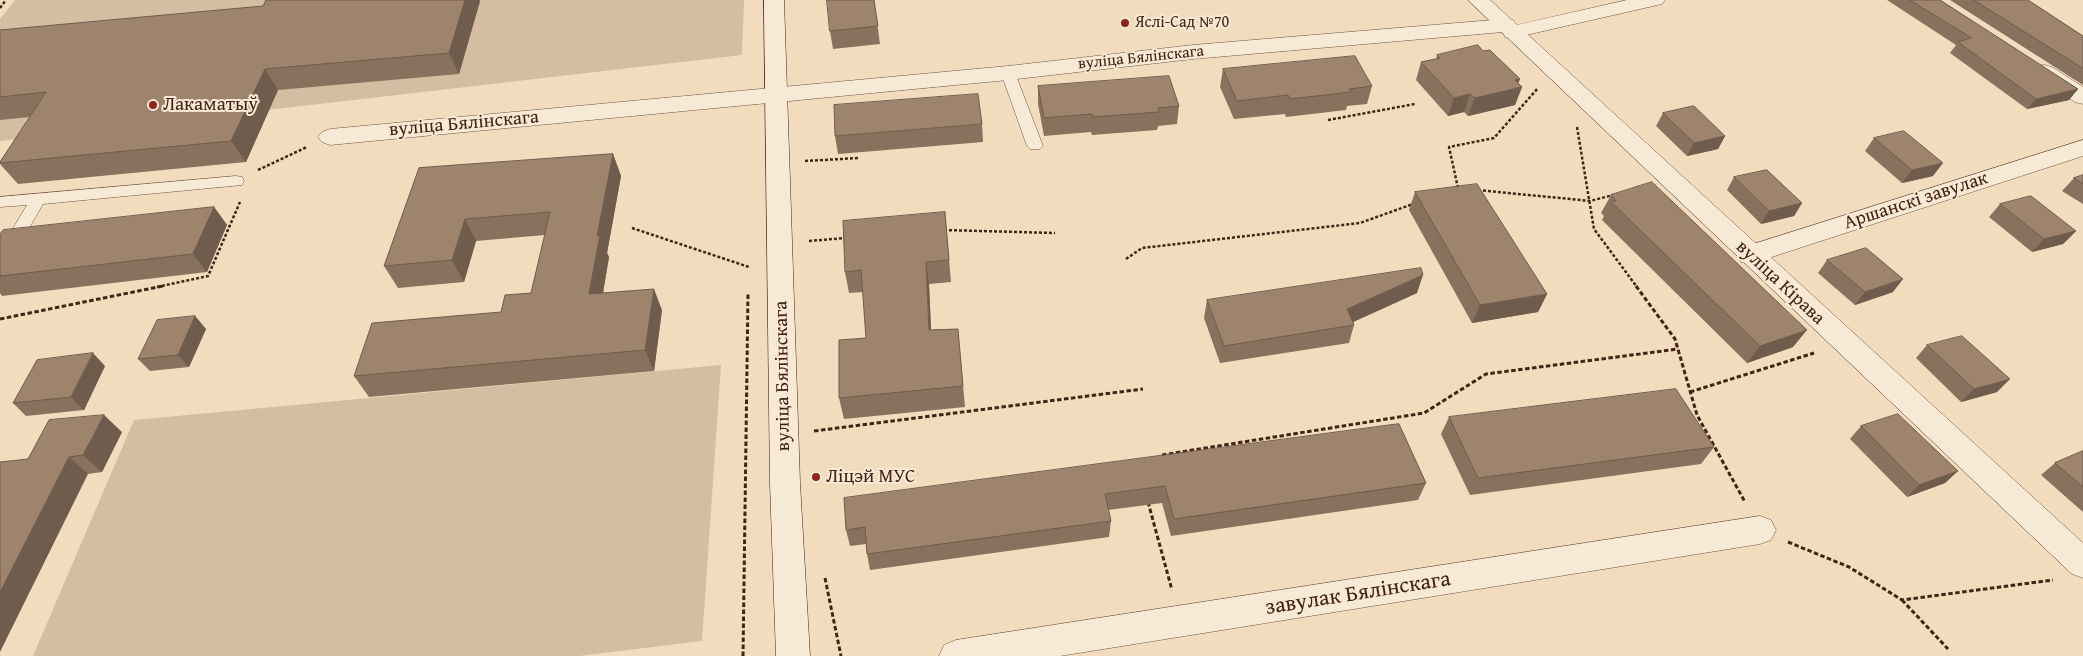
<!DOCTYPE html>
<meta charset="utf-8">
<style>
body{margin:0}
canvas{display:block;background:#f1ddbe}
</style>
<canvas width="2083" height="656"></canvas>
<script>
const context = document.querySelector('canvas').getContext('2d');
context.lineJoin = 'round';
function fillPath(path, color) {
  context.fillStyle = color;
  context.fill(path, 'evenodd');
}
function stroke(path, color, width, dash) {
  context.strokeStyle = color;
  context.lineWidth = width;
  context.lineCap = dash ? 'butt' : 'round';
  context.setLineDash(dash || []);
  context.stroke(path);
}
function label(font, color, halo, rows, align = 'center') {
  context.font = font + ' "Gentium Book Plus",serif';
  context.lineWidth = 4;
  context.setLineDash([]);
  context.textBaseline = 'middle';
  context.strokeStyle = halo;
  context.fillStyle = color;
  for (const [text, x, y, turn = 0] of rows) {
    context.save();
    context.translate(x, y);
    context.rotate((+turn || 0) * Math.PI / 180);
    context.textAlign = isNaN(turn) ? turn : align;
    if (halo) context.strokeText(text, 0, 0);
    context.fillText(text, 0, 0);
    context.restore();
  }
}
const green = new Path2D(`
 M15 0H744L742 55 0 141V19Z
 M721 365 702 641 579 656H33L134 420Z`);
const pathFar1 = new Path2D(`
 M0 8 6 0
 M1328 120 1415 104
 M1577 127 1594 229 1637 287
 M805 161 859 158
 M258 170 307 147
 M1458 188 1449 147 1494 138 1538 88
 M1478 190 1590 201 1613 195
 M632 228 749 267
 M944 230 1055 233
 M809 241 845 238
 M1126 259 1142 248 1360 223 1413 204
 M157 287 208 276 240 202`);
const path = new Path2D(`
 M1636 286 1675 339 1697 415 1745 502
 M0 319 163 286
 M1690 392 1814 353
 M814 431 1143 389
 M1162 455 1424 413 1486 374 1678 349
 M1148 502 1172 590
 M1788 542 1849 567 1902 600 2053 580
 M825 578 841 656
 M1902 600 1948 649
 M743 656 748 294`);
const service = new Path2D(`
 M1008 69 1013 70 1015 73 1043 146 1040 149H1030L1027 146 1001 73 1003 70Z
 M236 176 242 177 244 181 242 185 43 204 6 268 0 270V250L27 205 0 207V197Z`);
const minor = new Path2D(`
 M1627 0H1665L1662 4 1513 38 1505 37 1503 32 1193 59 1008 80 330 145 322 142 318 137 322 132 330 129 1008 66 1193 45 1505 19 1513 20 1516 25Z
 M2044 65 2052 67 2083 87V104L2075 102 2036 77 2033 72 2036 67Z
 M2083 140V156L1750 264 1741 262 1737 255 1741 248Z
 M1760 516 1771 520 1776 530 1771 540 1760 544 1060 656H939L944 645 956 640Z`);
const tertiary = new Path2D(`
 M1468 0H1490L2083 543V578L2072 574Z`);
const secondary = new Path2D(`
 M764 0H784L800 483 810 656H776L770 483Z`);
const wall = new Path2D(`
 M465 0H479L480 1 459 74 278 90 246 162 18 184 0 164V162L30 117 0 120V30Z
 M874 0 880 44 833 49 830 31Z
 M1887 0H1940L2078 89 2069 100 2027 109 1950 53 1956 45Z
 M1950 0H2028L2083 36V85Z
 M1483 51 1520 79 1518 83 1522 87 1515 105 1468 116 1464 112 1448 116 1416 80 1421 62 1436 59 1437 55Z
 M1223 69 1372 86 1367 104 1347 106 1346 110 1286 117 1285 114 1234 119 1220 87Z
 M1038 86 1179 106 1177 124 1158 126 1157 130 1092 135 1091 132 1044 136 1038 104Z
 M1663 113 1725 136 1718 149 1687 156 1656 126Z
 M982 124 983 142 838 154 835 136Z
 M1874 138 1933 176 1902 183 1865 151Z
 M613 154 621 176 607 253 609 257 603 293 662 310 654 371 369 397 354 376 501 312 531 293 545 235 476 241 464 282 398 288 384 266 419 168Z
 M2083 175V204L2062 191 2074 178Z
 M1734 177 1802 203 1794 216 1761 224 1727 190Z
 M1415 192 1547 294 1538 312 1472 323 1409 210Z
 M1611 195 1793 347 1747 363 1602 220 1604 216 1601 213Z
 M2000 204 2076 231 2063 244 2032 252 1989 217Z
 M214 207 227 225 207 272 2 296 0 293V234Z
 M945 212 951 282 929 284 931 330 958 329 965 407 844 419 839 398 866 338 863 292 849 293 845 272Z
 M1827 260 1893 292 1855 305 1818 273Z
 M1417 293 1353 322 1354 325 1349 343 1220 363 1204 318 1207 300Z
 M195 316 206 329 189 367 150 371 138 359Z
 M1927 345 1997 392 1961 402 1916 358Z
 M105 366 84 410 26 416 13 403Z
 M1449 417 1714 447 1701 464 1470 495 1441 434Z
 M1399 424 1426 483 1418 500 1171 536 1162 503 1108 510 1111 521 1109 537 870 570 867 554 866 544 850 546 846 530Z
 M1861 426 1958 471 1945 483 1907 497 1850 439Z
 M122 432 102 472 88 474 28 459Z
 M2083 451V512L2041 475 2055 463Z`);
const shadedWall = new Path2D(`
 M465 0H479L480 1 459 74 449 53Z
 M265 69 278 90 246 162 231 141Z
 M1520 79 1516 88 1522 87 1515 105 1468 116 1475 98 1515 80Z
 M2078 89 2069 100 2027 109 2036 99Z
 M1470 94 1464 112 1448 116 1454 98Z
 M1725 136 1718 149 1687 156 1694 143Z
 M613 154 621 176 607 253 609 257 599 316 589 294 597 236Z
 M1943 163 1933 176 1902 183 1912 170Z
 M1802 203 1794 216 1761 224 1769 211Z
 M214 207 227 225 207 272 193 254Z
 M465 219 476 241 464 282 452 260Z
 M2076 231 2063 244 2032 252 2044 239Z
 M926 262 929 284 932 352 929 330Z
 M1423 275 1417 293 1342 327 1347 309Z
 M1903 279 1893 292 1855 305 1865 292Z
 M654 289 662 310 654 371 645 350Z
 M1547 294 1538 312 1472 323 1480 305Z
 M195 316 206 329 189 367 178 355Z
 M1807 330 1793 347 1747 363 1760 346Z
 M93 353 105 366 84 410 71 397Z
 M2010 379 1997 392 1961 402 1974 389Z
 M104 415 122 432 102 472 83 455Z
 M69 457 88 474 0 652V592Z
 M1958 471 1945 483 1907 497 1919 485Z`);
const building = new Path2D(`
 M266 0H465L449 53 265 69 231 141 0 163V162L46 92 0 97V30L263 6Z
 M827 0H874L878 26 830 31Z
 M1910 0H1940L2078 89 2036 99 1958 42 1971 38Z
 M1974 0H2028L2083 36V68Z
 M1478 45 1483 51 1490 50 1520 79 1515 80 1522 87 1475 98 1470 94 1454 98 1421 62 1440 58 1437 55Z
 M1355 56 1372 86 1349 89 1351 92 1290 99 1288 95 1237 101 1223 69Z
 M1169 76 1179 106 1158 108 1159 112 1093 117 1092 114 1044 118 1038 86Z
 M978 94 982 124 835 136 834 105Z
 M1694 106 1725 136 1694 143 1663 113Z
 M1904 131 1943 163 1912 170 1874 138Z
 M613 154 597 236 600 235 589 294 654 289 645 350 354 376 372 323 501 312 505 295 531 293 550 212 465 219 452 260 384 266 419 168Z
 M1767 170 1802 203 1769 211 1734 177Z
 M2083 175V184L2074 178Z
 M1652 182 1807 330 1760 346 1611 202 1616 201 1611 195Z
 M1477 184 1547 294 1480 305 1415 192Z
 M2031 196 2076 231 2044 239 2000 204Z
 M214 207 193 254 0 276V234L3 230Z
 M945 212 949 260 926 262 929 330 958 329 963 386 839 398V340L866 338 861 270 845 272 843 221Z
 M1866 248 1903 279 1865 292 1827 260Z
 M1421 268 1423 275 1347 309 1354 325 1224 346 1207 300Z
 M195 316 178 355 138 359 157 320Z
 M1962 336 2010 379 1974 389 1927 345Z
 M93 353 71 397 13 403 37 360Z
 M1676 389 1714 447 1478 478 1449 417Z
 M1898 414 1958 471 1919 485 1861 426Z
 M104 415 83 455 69 457 0 592V462L28 459 49 420Z
 M1399 424 1426 483 1174 519 1165 486 1105 494 1111 521 867 554 865 527 846 530 844 498Z
 M2083 451V487L2055 463Z`);
const markers = [
 [1125,23,5,"#8f2418"],
 [153,105,5,"#8f2418"],
 [816,477,5,"#8f2418"]
];
const farPoinames = [
 ["Яслі-Сад №70",1135,23]
];
const farStreetnames = [
 ["вуліца Бялінскага",1141,58,-6]
];
const poiNames = [
 ["Лакаматыў",163,105],
 ["Ліцэй МУС",826,477]
];
const streetNames = [
 ["вуліца Бялінскага",464,124,-5],
 ["Аршанскі завулак",1916,201,-18],
 ["вуліца Кірава",1780,283,43],
 ["вуліца Бялінскага",783,376,-91]
];
const nearStreetnames = [
 ["завулак Бялінскага",1358,594,-9]
];
fillPath(green, '#d4bda1');
stroke(service, '#6f5240', 1);
stroke(minor, '#6f5240', 1);
stroke(tertiary, '#6f5240', 1);
stroke(secondary, '#442316', 1);
stroke(pathFar1, '#442316', 2.5, [3, 2]);
stroke(path, '#442316', 3, [4.5, 2.5]);
fillPath(service, '#f6e9d5');
fillPath(minor, '#f6e9d5');
fillPath(tertiary, '#f6e9d5');
fillPath(secondary, '#f6e9d5');
fillPath(wall, '#88725e');
fillPath(shadedWall, '#6f5c4c');
fillPath(building, '#9e846d');
stroke(building, '#6f5c4c', 1);
for (const [x, y, r, color] of markers) {
  const dot = new Path2D();
  dot.arc(x, y, r, 0, 2 * Math.PI);
  context.fillStyle = color;
  context.fill(dot);
  stroke(dot, '#f6e9d5', 2);
}
label('16px', '#442316', '#f6e9d5', farPoinames, 'left');
label('16px', '#442316', '#f6e9d5', farStreetnames);
label('19px', '#442316', '#f6e9d5', poiNames, 'left');
label('19px', '#442316', '#f6e9d5', streetNames);
label('22px', '#442316', '#f6e9d5', nearStreetnames);
</script>
